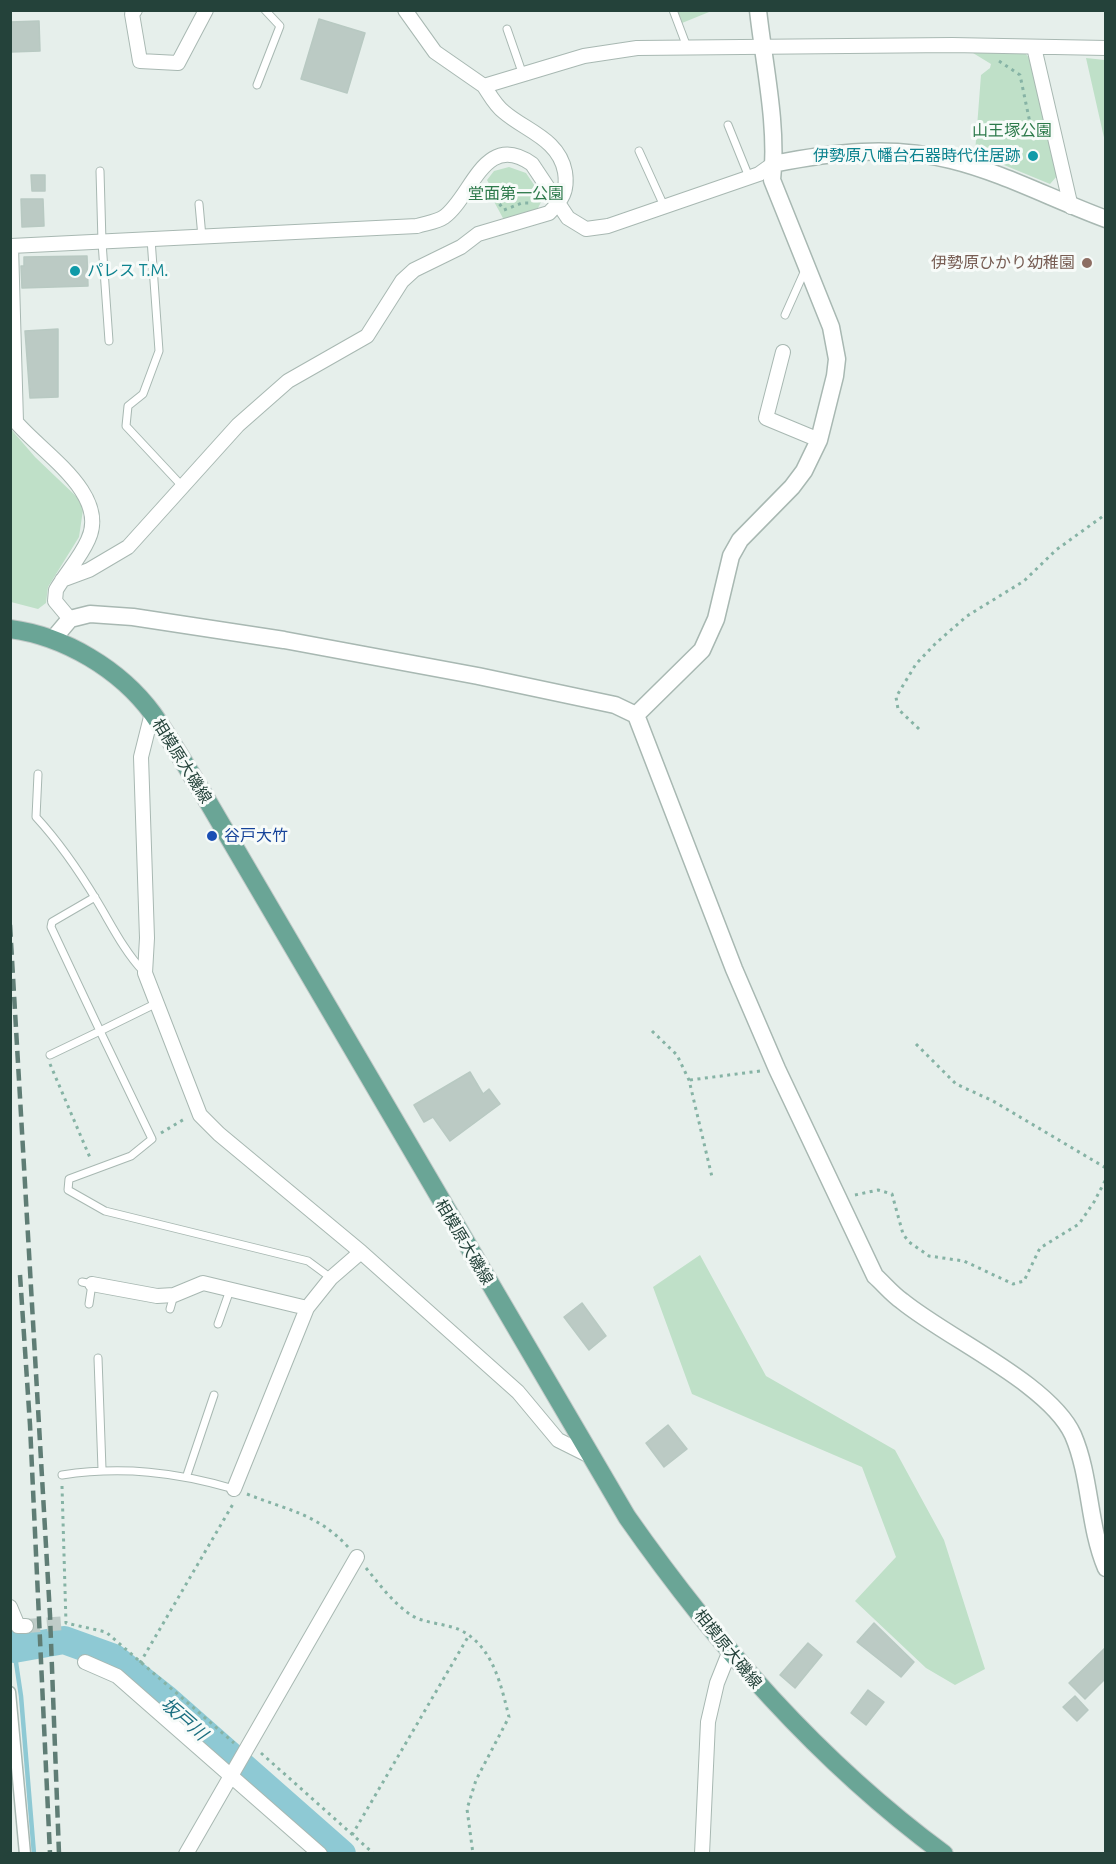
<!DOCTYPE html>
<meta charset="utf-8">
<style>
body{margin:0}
#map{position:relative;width:1116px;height:1864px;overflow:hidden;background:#e6efeb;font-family:Ubuntu,sans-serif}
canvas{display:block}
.frame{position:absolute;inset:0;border:12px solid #24423a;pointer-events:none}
</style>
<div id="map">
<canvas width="1116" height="1864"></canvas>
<div class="frame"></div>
</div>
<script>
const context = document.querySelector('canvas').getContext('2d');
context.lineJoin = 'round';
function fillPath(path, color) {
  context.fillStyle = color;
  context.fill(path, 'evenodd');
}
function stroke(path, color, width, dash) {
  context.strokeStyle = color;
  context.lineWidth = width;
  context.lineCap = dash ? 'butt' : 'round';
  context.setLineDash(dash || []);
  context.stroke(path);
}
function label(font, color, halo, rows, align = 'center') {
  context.font = font + ' Ubuntu,"Noto Sans JP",sans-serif';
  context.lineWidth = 6;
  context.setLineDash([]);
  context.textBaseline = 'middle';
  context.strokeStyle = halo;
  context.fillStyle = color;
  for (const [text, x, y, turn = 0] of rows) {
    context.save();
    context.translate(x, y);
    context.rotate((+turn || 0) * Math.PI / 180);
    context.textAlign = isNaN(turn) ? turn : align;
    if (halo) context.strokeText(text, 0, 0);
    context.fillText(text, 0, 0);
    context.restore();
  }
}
const green = new Path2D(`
 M714 10 682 23 678 11V10Z
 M1024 52 1031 60 1058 175 1050 184 975 153 981 75 990 68 991 64 973 53Z
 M1086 58 1105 60V142Z
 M509 167 526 173 543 198 537 210 504 220 491 196 494 193 487 180 494 171Z
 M10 428 35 457 79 499 83 510 79 537 48 587 46 603 38 609 11 602Z
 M700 1255 766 1376 895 1450 944 1540 985 1669 955 1685 926 1668 855 1601 896 1557 862 1467 692 1394 653 1287Z`);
const stream = new Path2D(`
 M14 1649 21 1696 34 1854`);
const river = new Path2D(`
 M10 1640 14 1649 64 1640 114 1658 166 1699 342 1854`);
const building = new Path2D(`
 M319 19 365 33 347 93 301 79Z
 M39 21 40 51 11 52 10 22Z
 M31 175H45V191H32Z
 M21 199H43L44 226 22 227Z
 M87 256 88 286 22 288 21 266H24V257Z
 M58 329V397L30 398 25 331Z
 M470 1072 483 1094 489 1089 500 1104 450 1141 433 1117 424 1122 414 1105Z
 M582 1303 606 1336 589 1350 564 1317Z
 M668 1425 687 1449 664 1467 646 1443Z
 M874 1623 914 1662 901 1677 857 1642Z
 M808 1643 822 1655 795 1688 780 1675Z
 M1106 1647V1678L1085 1699 1069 1683Z
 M868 1690 884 1702 866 1725 851 1713Z
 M1075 1696 1088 1710 1077 1721 1063 1707Z`);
const minorTunnel = new Path2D(`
 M26 1626 66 1623`);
const path = new Path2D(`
 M999 61 1020 75 1030 123 1039 128
 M486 186 504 210 522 203H529
 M919 729 898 709 896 697 916 664 936 643 967 616 1024 581 1056 550 1106 514
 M652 1031 677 1055 689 1080 712 1177
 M916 1044 956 1084 993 1101 1106 1168
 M50 1064 91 1160
 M690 1080 760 1071
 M161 1133 186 1118
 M855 1195 878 1190 892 1194 903 1234 909 1242 929 1256 964 1261 1013 1284 1024 1281 1040 1248 1079 1224 1094 1202 1106 1179
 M62 1486 66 1623 106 1632 234 1743
 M247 1494C287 1510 318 1514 348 1547
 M366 1568C380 1585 393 1603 411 1615 425 1624 445 1623 460 1630 493 1646 501 1685 509 1717L476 1780 467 1809 473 1854
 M140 1663 233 1504
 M261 1753 374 1854
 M352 1835 468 1637`);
const service = new Path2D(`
 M673 10 687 47
 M507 29 523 75
 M257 85 280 26 265 10
 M728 125 749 177
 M639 151 664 206
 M100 171 102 242 109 341
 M199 204 202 237
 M151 239 159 351 143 394 128 406 126 426 182 486
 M785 315 806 268
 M38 774 36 817C59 842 79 871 97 901 111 924 124 951 143 971
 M157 1003 100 1031 152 1139 131 1156 69 1179 68 1190 105 1211 308 1261 331 1278
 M50 1055 100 1031 51 927 52 922 95 897
 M82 1282 92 1284 89 1304
 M170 1309 174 1295
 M218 1324 230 1290
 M98 1358 102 1469
 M62 1475C122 1466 176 1472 234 1489
 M187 1475 214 1395`);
const pedestrian = new Path2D(`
 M10 1692 25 1854`);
const minor = new Path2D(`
 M135 10 132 14 140 61 178 63 206 10
 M405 10 435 52 484 86 584 56 637 48 952 45 1106 48
 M1034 47 1071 207
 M783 352 766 418 819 440
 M62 580 89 570 128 547 238 425 288 381 367 336 402 281 414 270 461 247 478 234 549 213C562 200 568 191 565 172 559 139 526 131 504 112 495 105 490 95 484 86
 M70 619 55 601 56 590C66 573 80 558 88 540 110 494 42 453 16 422L11 246 417 226C426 223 437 222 444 217 472 197 484 130 532 164L568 218 586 229 608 226 759 174 773 164
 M152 713 141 757 147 938 145 973 200 1115 219 1134 361 1252 518 1392 558 1440 590 1456
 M92 1284 157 1296 174 1295 203 1283 307 1308
 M234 1489 307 1308 331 1278 361 1252
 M10 1607 18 1626H26
 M85 1662 117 1676 320 1854
 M186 1854 357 1557
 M702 1854 708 1722 717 1683 729 1653`);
const tertiary = new Path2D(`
 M773 164C833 152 891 145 951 160 1004 173 1054 200 1106 219
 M54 638 70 619 90 614 133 617 284 640 478 676 615 705 636 715 734 969 777 1069 875 1276C884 1284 892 1294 902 1301 947 1338 1050 1384 1073 1435 1091 1477 1088 1525 1106 1568
 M636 715 702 650 716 619 731 556 740 540 792 487 804 471 819 440 835 376 837 359 831 327 772 180C778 125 764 65 758 10`);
const primary = new Path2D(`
 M10 629C64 636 120 669 153 714 171 740 187 768 204 795L627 1517C716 1644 818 1761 944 1854`);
const rail = new Path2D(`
 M10 925 50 1615 59 1854
 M20 1275 30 1425 50 1854`);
const markers = [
 [1033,156,6,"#0f9aa8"],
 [1087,263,6,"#8d6e63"],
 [75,271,6,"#0f9aa8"],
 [212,836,6,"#1a4fb4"]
];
const parkNames = [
 ["山王塚公園",1012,131],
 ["堂面第一公園",516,194]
];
const cultureNames = [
 ["伊勢原八幡台石器時代住居跡",1021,156],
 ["パレス T.M.",87,271,"left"]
];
const educationNames = [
 ["伊勢原ひかり幼稚園",1075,263]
];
const streetNames = [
 ["相模原大磯線",182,761,58],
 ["相模原大磯線",464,1242,59],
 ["相模原大磯線",728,1649,51]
];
const transitNames = [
 ["谷戸大竹",224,836]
];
const waterNames = [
 ["坂戸川",184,1719,41]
];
fillPath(green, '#bfe0c8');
stroke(stream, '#8ec9d4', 4.5);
stroke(river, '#8ec9d4', 28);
fillPath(building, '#bbcac4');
stroke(building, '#b8c9c2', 1.5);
stroke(minorTunnel, '#bfccc8', 14, [14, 7]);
stroke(service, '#a8b8b2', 9);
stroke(pedestrian, '#a8b8b2', 13);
stroke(minor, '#a8b8b2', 16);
stroke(tertiary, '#a8b8b2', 19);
stroke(primary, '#c2cac8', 20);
stroke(path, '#86b3a5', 3, [3, 4.5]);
stroke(service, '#fff', 7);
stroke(pedestrian, '#fff', 10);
stroke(minor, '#fff', 14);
stroke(tertiary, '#fff', 16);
stroke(primary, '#6aa596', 18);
stroke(rail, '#5f7d75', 4.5, [12, 6]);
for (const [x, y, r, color] of markers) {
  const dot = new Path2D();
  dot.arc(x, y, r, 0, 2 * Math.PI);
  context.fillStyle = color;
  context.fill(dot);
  stroke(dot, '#f7fbf9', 2);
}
label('16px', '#2d7a4b', '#f7fbf9', parkNames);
label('16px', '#0d838f', '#f7fbf9', cultureNames, 'right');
label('16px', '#785e54', '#f7fbf9', educationNames, 'right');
label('16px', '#24423a', '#f7fbf9', streetNames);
label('16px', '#164399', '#f7fbf9', transitNames, 'left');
label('italic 18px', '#1c6f80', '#f7fbf9', waterNames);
</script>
